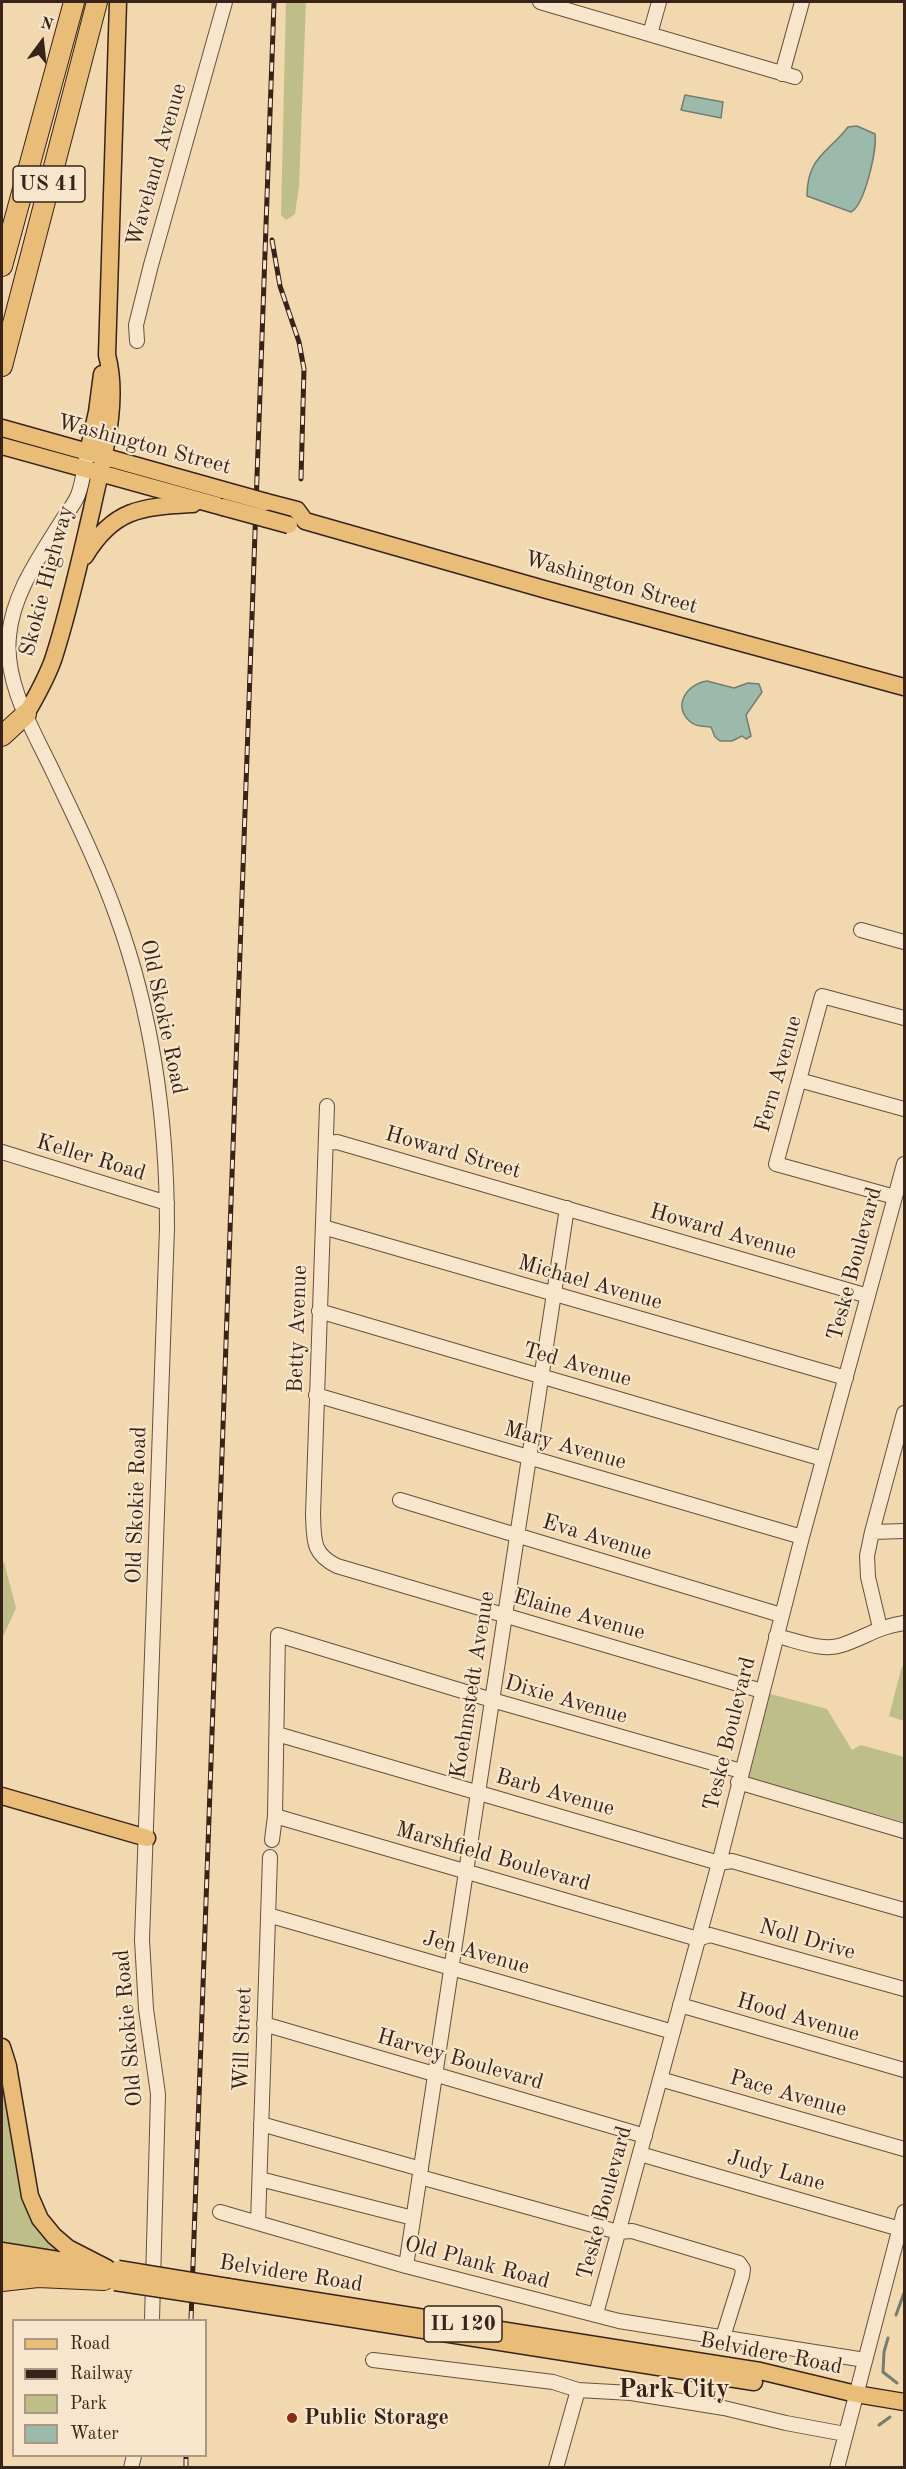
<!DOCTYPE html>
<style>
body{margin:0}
#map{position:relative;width:906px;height:2469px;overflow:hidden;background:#f2d8af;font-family:"Old Standard TT",serif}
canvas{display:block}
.frame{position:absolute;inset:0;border:3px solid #372319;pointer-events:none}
.legend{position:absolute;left:12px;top:2319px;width:195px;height:138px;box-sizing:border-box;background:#f7e6cb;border:2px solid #aa9884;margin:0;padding:8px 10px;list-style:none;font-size:18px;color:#372319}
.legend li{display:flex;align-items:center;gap:12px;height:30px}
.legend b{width:30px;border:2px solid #aa9884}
.north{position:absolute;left:12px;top:12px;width:60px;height:60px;-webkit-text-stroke:4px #f7e6cb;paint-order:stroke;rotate:15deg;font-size:16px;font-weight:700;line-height:24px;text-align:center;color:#372319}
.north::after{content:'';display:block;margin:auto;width:21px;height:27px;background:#372319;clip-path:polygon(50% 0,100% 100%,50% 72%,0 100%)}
</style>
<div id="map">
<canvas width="906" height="2469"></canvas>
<div class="frame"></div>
<ul class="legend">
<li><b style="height:8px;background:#e9bc78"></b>Road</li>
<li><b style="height:8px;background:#372319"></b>Railway</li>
<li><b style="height:16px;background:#bebe88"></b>Park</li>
<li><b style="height:16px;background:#9bbaac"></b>Water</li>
</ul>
<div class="north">N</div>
</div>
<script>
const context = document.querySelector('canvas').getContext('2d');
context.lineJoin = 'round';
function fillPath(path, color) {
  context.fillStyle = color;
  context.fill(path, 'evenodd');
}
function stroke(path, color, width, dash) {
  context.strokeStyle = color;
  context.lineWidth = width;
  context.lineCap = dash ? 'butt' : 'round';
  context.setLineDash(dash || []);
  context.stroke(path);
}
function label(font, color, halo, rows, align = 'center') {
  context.font = font + ' "Old Standard TT",serif';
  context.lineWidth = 4.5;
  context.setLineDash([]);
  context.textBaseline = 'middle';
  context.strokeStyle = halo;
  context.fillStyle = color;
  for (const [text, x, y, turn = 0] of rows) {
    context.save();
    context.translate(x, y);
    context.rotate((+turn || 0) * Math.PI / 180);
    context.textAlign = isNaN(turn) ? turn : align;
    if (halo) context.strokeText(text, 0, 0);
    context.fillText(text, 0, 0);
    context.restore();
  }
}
const green = new Path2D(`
 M286 2H306L299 187 295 214 286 220 281 215Z
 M2 1562H4L16 1608 2 1639Z
 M902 1666H904V1721L889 1716Z
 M767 1693 827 1709 852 1750 861 1745 904 1757V1755V1822L743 1778Z
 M2 2067 19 2175 58 2251 2 2246Z`);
const water = new Path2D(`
 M685 95 723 102 721 118 681 110Z
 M857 126 875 134C877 149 865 205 851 212L807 196C807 157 828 153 848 127Z
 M707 681 734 688 748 683 759 684 762 692 746 715 751 736 746 739 742 736 732 741H720L715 737 711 727C705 726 697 727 692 723 671 708 686 684 707 681Z`);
const stream = new Path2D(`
 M896 2315 904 2293
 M888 2338 884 2352 883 2372 897 2383
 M879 2425 890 2417`);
const minor = new Path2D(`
 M540 2 795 77
 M650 34 659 2
 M782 74 802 2
 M137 341 136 325 151 265 225 2
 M86 460C84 471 82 485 78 495 74 505 66 514 61 522 39 558 13 593 9 636 4 685 35 733 55 776 77 822 100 869 117 917 153 1016 167 1123 167 1228L142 1940 146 2009 158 2094 152 2320
 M861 930 904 942
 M799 1080 904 1109
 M327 1106 313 1514C314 1540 312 1554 337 1566L762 1691
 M327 1143 337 1142 868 1296
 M2 1152 167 1203
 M895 1197 776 1164 822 996 904 1018
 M323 1227 846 1378
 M319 1311 823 1459
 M316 1395 802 1537
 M400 1500 781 1615
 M872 1532 904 1531
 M880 1628 868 1577 867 1556 872 1532 904 1413
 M776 1636C796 1640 822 1652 842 1645 866 1637 877 1627 904 1623
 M277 1734 719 1863 732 1861 904 1910
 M738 1782 904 1831
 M275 1816 698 1939 710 1935 904 1989
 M272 1840 275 1816 278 1635 492 1700 741 1771
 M268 1915 673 2032
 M680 2005 904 2070
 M264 2024 645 2136
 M660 2079 904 2149
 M261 2124 421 2169
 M640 2154 900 2229
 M420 2177 618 2232 632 2231 739 2263 743 2269 742 2276 723 2337
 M260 2179 413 2218
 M220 2212 406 2266 619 2321 865 2360
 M258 2223 270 1857
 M406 2266 567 1208
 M596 2314 719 1863 802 1537 904 1164
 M373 2360 553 2382 578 2390 631 2393 724 2408 786 2423 845 2434
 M131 2468 134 2456
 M556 2468 578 2390
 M837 2468 904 2212`);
const major = new Path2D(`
 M2 428 223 490
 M2 446 223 507
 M88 452 97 412 102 374
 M266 502 297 510 305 521 547 590 904 687
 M85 556C114 508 142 507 193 504
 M26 714C36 697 46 679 53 660 69 611 80 560 92 509 102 461 120 404 107 355L118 2
 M2 1796 147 1838
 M2 2047 8 2066 30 2196 40 2219 54 2236 68 2248 107 2268
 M2 2251 89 2265
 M2 2264 51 2272
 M228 2287 760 2371 856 2394 904 2402
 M227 2299 754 2382`);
const highway = new Path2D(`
 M2 266 74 2
 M2 366 97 2
 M2 736 26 714
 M2 2281 38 2277 104 2280`);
const rail = new Path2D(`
 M272 240 280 286 299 342 304 369 301 479
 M191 2320 274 2
 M186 2468V2456`);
const majorBridge = new Path2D(`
 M223 490 266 502
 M223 507 289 525
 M118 2269 228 2287
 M115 2282 227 2299`);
const markers = [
 [292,2418,6,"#8f2418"]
];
const shields = [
 [49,184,72],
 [463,2324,78]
];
const shieldNames = [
 ["US 41",49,184],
 ["IL 120",463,2324]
];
const streetNames = [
 ["Waveland Avenue",157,165,-74],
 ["Washington Street",144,445,15],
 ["Skokie Highway",47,581,-75],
 ["Washington Street",611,583,16],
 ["Old Skokie Road",163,1017,78],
 ["Fern Avenue",779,1074,-74],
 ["Howard Street",453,1153,16],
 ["Keller Road",91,1158,17],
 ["Howard Avenue",723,1232,16],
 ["Teske Boulevard",855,1264,-75],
 ["Michael Avenue",590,1283,16],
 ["Betty Avenue",298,1329,-88],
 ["Ted Avenue",577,1365,16],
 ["Mary Avenue",565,1446,16],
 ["Old Skokie Road",137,1505,-88],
 ["Eva Avenue",597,1538,17],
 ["Elaine Avenue",579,1615,16],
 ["Koehmstedt Avenue",473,1685,-81],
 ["Dixie Avenue",566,1700,16],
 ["Teske Boulevard",730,1734,-76],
 ["Barb Avenue",555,1793,16],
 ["Marshfield Boulevard",493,1857,16],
 ["Noll Drive",807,1940,16],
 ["Jen Avenue",476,1953,16],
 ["Hood Avenue",798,2018,16],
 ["Old Skokie Road",129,2028,-95],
 ["Will Street",243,2039,-88],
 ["Harvey Boulevard",460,2060,16],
 ["Pace Avenue",788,2094,16],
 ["Judy Lane",776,2171,16],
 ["Teske Boulevard",605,2203,-75],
 ["Old Plank Road",477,2263,15],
 ["Belvidere Road",291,2274,9],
 ["Belvidere Road",771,2354,11]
];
const poiNames = [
 ["Public Storage",304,2418]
];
const quarterNames = [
 ["Park City",674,2390]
];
fillPath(green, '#bebe88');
fillPath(water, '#9bbaac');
stroke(water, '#737e71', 1.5);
stroke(stream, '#737e71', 3);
stroke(minor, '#66503e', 16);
stroke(major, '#372319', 19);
stroke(highway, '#372319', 22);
stroke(minor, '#f7e6cb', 14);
stroke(major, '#e9bc78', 16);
stroke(highway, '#e9bc78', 20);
stroke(rail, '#372319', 5);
stroke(rail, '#f7e6cb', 3, [9]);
stroke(majorBridge, '#372319', 19, []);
stroke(majorBridge, '#e9bc78', 16);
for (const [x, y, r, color] of markers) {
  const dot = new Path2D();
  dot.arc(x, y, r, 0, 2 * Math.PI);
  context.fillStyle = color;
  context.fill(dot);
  stroke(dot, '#f7e6cb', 2);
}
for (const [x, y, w] of shields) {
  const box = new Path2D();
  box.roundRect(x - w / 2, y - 18, w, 36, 4.5);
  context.fillStyle = '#f7e6cb';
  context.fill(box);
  stroke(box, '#372319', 1.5);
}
label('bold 21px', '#372319', null, shieldNames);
label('22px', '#372319', '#f7e6cb', streetNames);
label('bold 22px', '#372319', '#f7e6cb', poiNames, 'left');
label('bold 26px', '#372319', '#f7e6cb', quarterNames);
</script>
